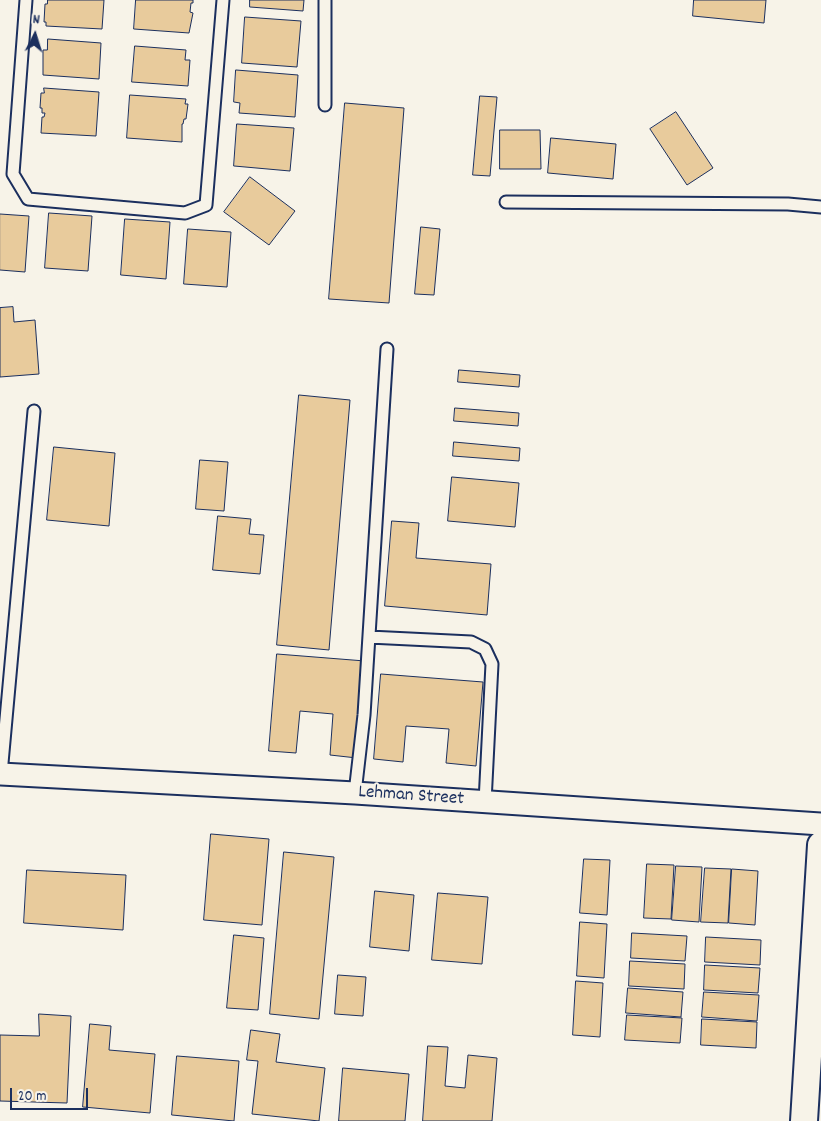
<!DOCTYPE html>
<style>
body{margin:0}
#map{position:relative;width:821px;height:1121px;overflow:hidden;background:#f7f3e8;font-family:Dekko,sans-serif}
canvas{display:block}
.north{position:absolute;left:10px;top:10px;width:50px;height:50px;-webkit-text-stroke:4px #f7f3e8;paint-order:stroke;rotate:5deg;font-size:14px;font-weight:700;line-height:20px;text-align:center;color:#1b2f5e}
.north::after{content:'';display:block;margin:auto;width:18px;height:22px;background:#1b2f5e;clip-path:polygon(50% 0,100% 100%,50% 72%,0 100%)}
.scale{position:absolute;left:10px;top:1088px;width:78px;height:22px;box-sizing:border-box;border:2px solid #1b2f5e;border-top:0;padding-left:6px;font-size:15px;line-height:18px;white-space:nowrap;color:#1b2f5e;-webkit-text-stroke:4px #f7f3e8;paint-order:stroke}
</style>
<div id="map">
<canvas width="821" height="1121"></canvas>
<div class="north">N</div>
<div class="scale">20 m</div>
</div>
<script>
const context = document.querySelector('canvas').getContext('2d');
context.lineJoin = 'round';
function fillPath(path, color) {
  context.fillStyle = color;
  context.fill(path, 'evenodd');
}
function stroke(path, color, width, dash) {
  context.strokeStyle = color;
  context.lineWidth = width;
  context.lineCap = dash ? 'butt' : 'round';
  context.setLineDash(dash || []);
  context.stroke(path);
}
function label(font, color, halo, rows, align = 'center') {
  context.font = font + ' Dekko,sans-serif';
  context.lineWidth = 4;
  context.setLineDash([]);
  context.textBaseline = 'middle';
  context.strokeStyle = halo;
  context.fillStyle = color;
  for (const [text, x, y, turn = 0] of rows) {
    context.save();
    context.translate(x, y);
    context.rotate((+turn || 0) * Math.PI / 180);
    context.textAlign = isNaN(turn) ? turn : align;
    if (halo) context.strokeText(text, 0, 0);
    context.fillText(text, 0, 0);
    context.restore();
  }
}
const building = new Path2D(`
 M48 0H104L102 29 46 26V22H44L45 4H47Z
 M136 0H193V3H191L190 12 193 13 189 33 134 29Z
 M250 0H304L303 11 250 7Z
 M694 0H766L764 23 693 16Z
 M245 17 301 21 297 67 242 63Z
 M48 39 101 43 99 79 43 75V50H47Z
 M135 46 186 50 185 60H190L188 86 132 82Z
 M236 70 298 75 295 117 239 113 240 103 234 102Z
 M44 88 99 92 96 136 41 133 42 117H44L45 113H42V108H40L41 93H44Z
 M130 95 186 99 185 104H188L186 119H184L183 124H182V142L127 138Z
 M480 96 497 97 490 176 473 175Z
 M345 103 404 108 389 303 329 299Z
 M676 112 713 168 687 185 650 129Z
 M237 124 294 128 290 171 234 166Z
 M500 130H540L541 169H500Z
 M551 138 616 144 613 179 548 173Z
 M250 177 295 211 269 245 224 212Z
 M49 213 92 216 88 271 45 268Z
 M0 214 29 216 25 272 0 270Z
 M125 219 170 222 166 279 121 275Z
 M421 227 440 229 434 295 415 294Z
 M188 229 231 232 227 287 184 284Z
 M13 307 14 322 35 320 39 374 0 377V308Z
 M459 370 520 375 519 387 458 382Z
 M299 395 350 400 329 650 277 645Z
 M455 408 519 413 518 426 454 421Z
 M454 442 520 448 519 461 453 456Z
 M54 447 115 453 109 526 47 520Z
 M200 460 228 462 224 511 196 509Z
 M452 477 519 483 515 527 448 521Z
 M218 516 251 519 249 534 264 535 260 574 213 570Z
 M392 521 419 523 416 558 491 564 487 615 385 606Z
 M277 654 365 661 357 758 330 755 333 714 300 711 296 753 269 751Z
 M381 674 483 682 476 766 446 763 449 729 406 726 403 762 374 759Z
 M211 834 269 839 262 925 204 920Z
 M284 852 334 857 319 1019 270 1014Z
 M584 859 610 860 607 915 580 913Z
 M647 864 674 865 671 919 644 918Z
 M676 866 702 867 699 922 672 920Z
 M705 868 731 869 728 923 701 922Z
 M732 869 758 871 755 925 729 923Z
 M27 870 126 875 123 930 24 923Z
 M375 891 414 895 409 951 370 947Z
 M438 893 488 897 482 964 432 960Z
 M580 922 607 924 604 978 577 976Z
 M632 933 687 936 685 961 631 958Z
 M234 935 264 938 258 1010 227 1008Z
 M706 937 761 940 760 965 705 962Z
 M630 961 685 964 684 989 629 986Z
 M705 965 760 968 758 993 704 990Z
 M338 975 366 977 363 1016 335 1014Z
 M576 981 603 983 600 1037 573 1035Z
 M628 988 683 992 681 1017 626 1013Z
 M704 992 759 995 757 1021 702 1017Z
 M39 1014 71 1016 67 1103 0 1101V1035L39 1036Z
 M627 1015 682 1018 680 1043 625 1040Z
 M702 1019 757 1022 756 1048 701 1045Z
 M90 1024 111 1026 109 1050 155 1054 150 1113 83 1107Z
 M251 1030 280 1034 276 1062 325 1068 319 1121 252 1114 258 1061 247 1060Z
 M428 1046 448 1047 445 1086 465 1088 468 1055 497 1058 492 1121H423Z
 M177 1056 239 1061 234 1121 172 1115Z
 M343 1068 409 1074 405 1121H339Z`);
const service = new Path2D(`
 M26 0 13 174 28 199 185 213 206 205 223 0
 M325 0V105
 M506 202 788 204 821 207
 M369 637 471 642 485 649 492 664 485 802
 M1 774 34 411
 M355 793 364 715 387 349`);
const minor = new Path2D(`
 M1 774 355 793 821 824`);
const tertiary = new Path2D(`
 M804 1121 821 845`);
const streetNames = [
 ["Lehman Street",411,797,4]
];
fillPath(building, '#e8cb9c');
stroke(building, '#1b2f5e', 1);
stroke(service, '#1b2f5e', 15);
stroke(minor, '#1b2f5e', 25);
stroke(tertiary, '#1b2f5e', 30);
stroke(service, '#f7f3e8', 11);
stroke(minor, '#f7f3e8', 21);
stroke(tertiary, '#f7f3e8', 26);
label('19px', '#1b2f5e', '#f7f3e8', streetNames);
</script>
